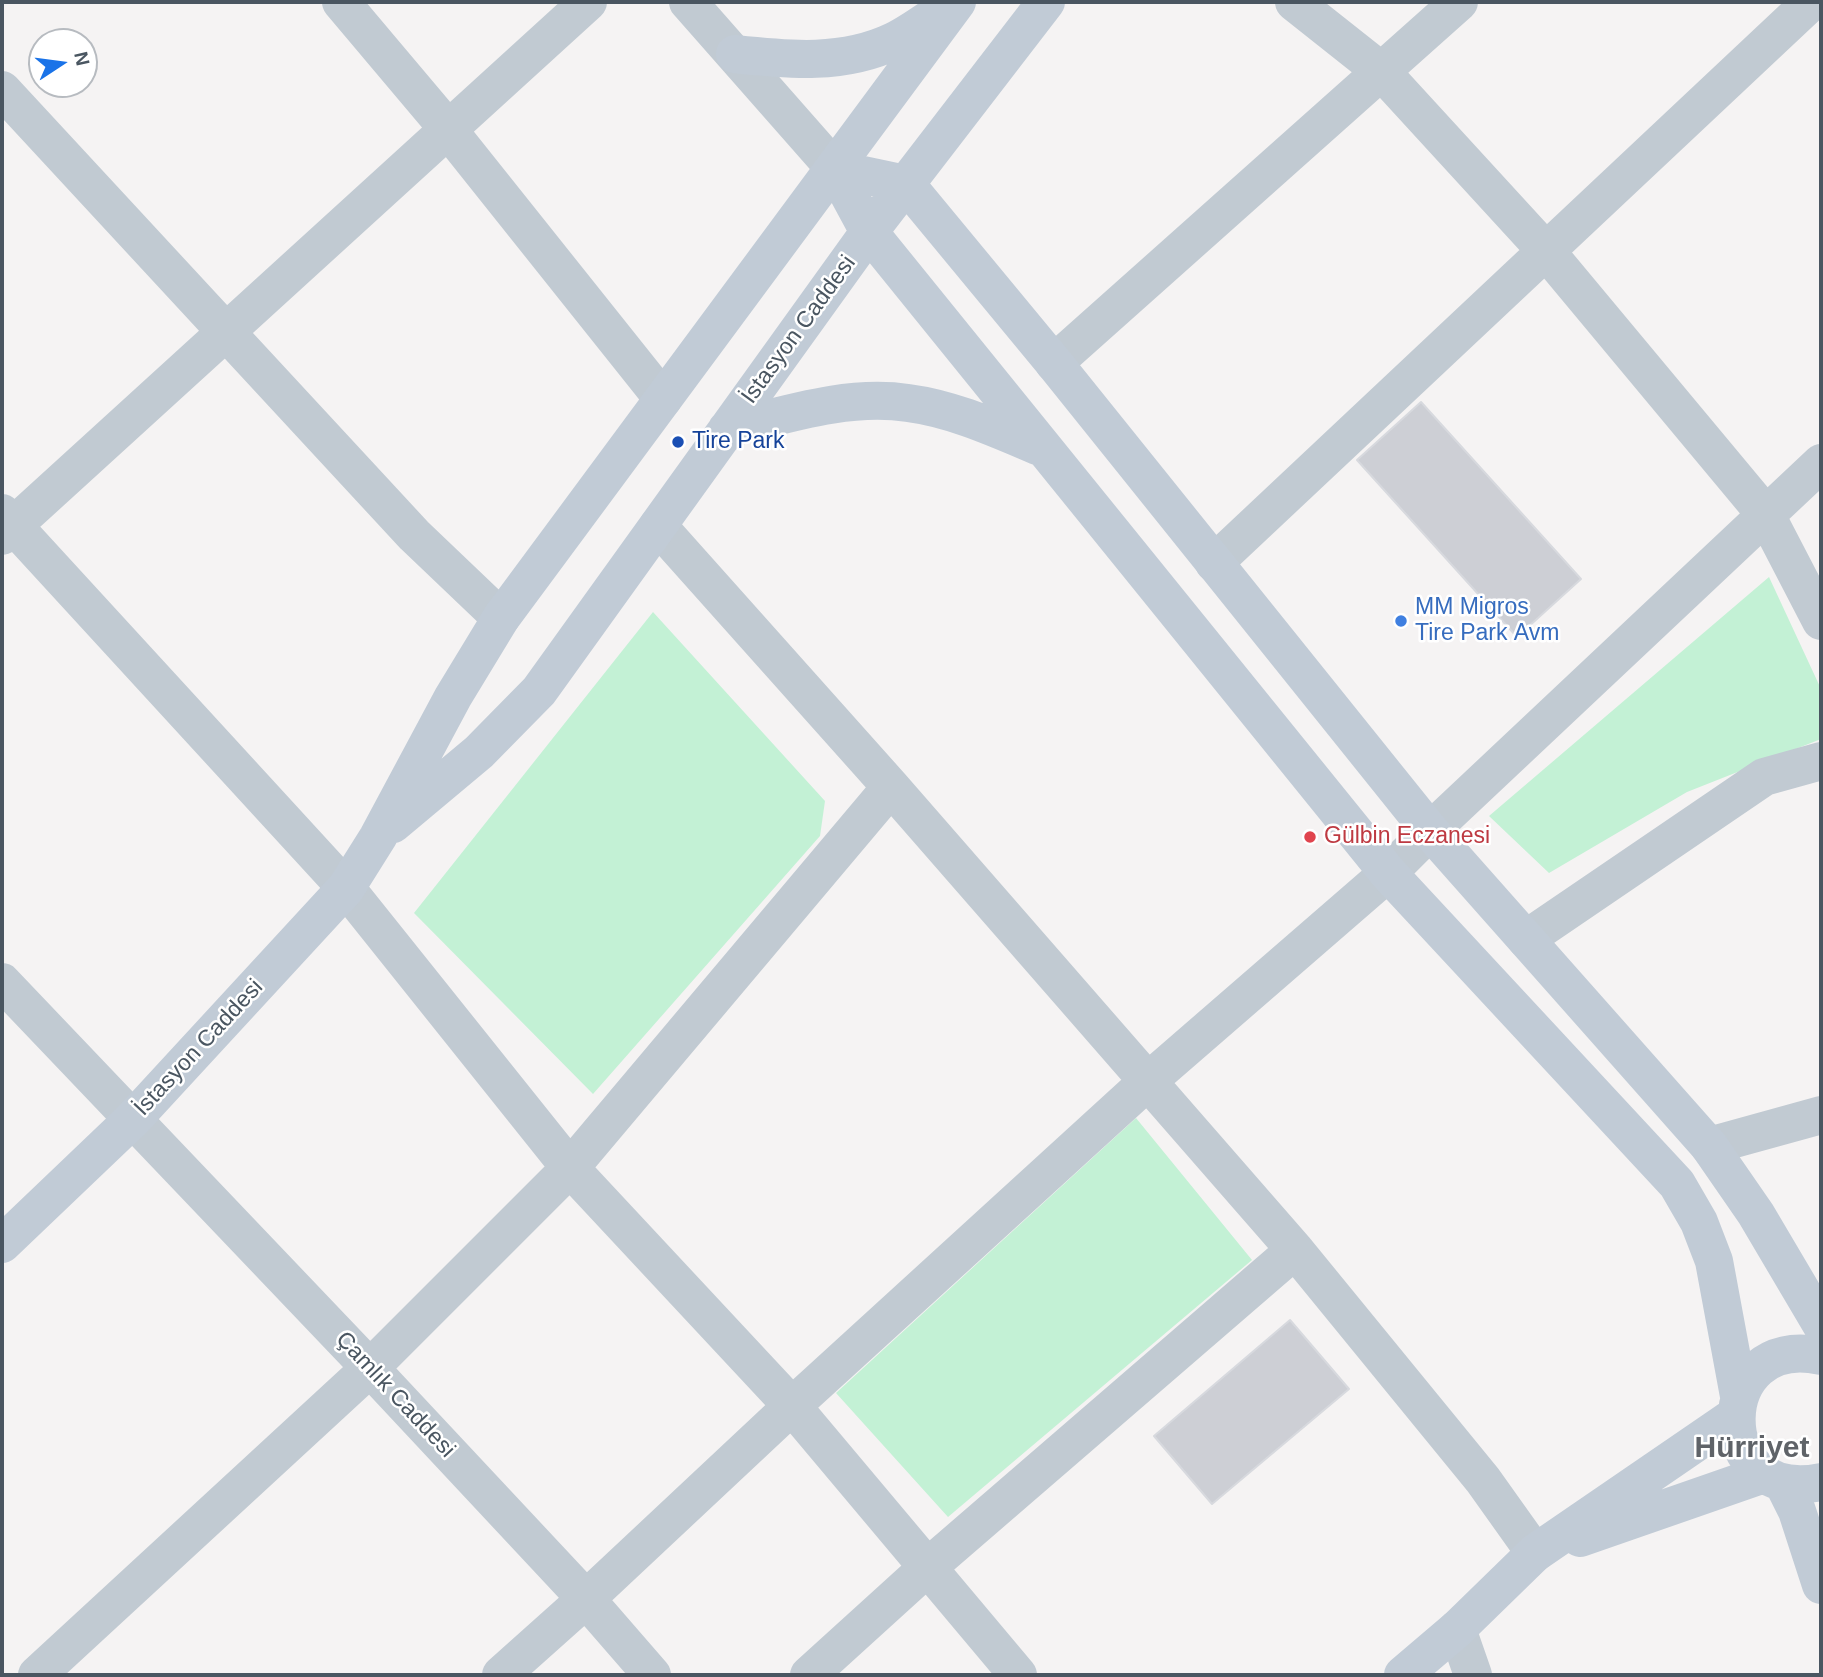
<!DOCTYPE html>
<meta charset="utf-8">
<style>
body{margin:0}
#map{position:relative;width:1823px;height:1677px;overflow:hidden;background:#f5f3f3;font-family:Helvetica,sans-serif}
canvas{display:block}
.frame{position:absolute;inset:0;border:4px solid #4a5661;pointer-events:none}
.north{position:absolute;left:28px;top:28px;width:70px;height:70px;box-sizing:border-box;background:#fff;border:2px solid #b7bbc0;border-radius:50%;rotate:77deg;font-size:19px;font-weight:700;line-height:28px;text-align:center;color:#4a5661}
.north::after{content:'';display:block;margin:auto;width:24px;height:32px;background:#1a73e8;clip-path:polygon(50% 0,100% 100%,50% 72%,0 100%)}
</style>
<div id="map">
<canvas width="1823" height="1677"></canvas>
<div class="frame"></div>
<div class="north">N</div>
</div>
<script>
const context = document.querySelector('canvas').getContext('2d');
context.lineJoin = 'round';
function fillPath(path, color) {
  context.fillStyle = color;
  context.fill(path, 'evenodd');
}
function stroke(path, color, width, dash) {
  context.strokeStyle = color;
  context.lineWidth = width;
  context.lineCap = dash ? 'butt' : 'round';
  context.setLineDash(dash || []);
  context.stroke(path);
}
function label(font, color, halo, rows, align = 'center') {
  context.font = font + ' Helvetica,sans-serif';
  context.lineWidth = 5;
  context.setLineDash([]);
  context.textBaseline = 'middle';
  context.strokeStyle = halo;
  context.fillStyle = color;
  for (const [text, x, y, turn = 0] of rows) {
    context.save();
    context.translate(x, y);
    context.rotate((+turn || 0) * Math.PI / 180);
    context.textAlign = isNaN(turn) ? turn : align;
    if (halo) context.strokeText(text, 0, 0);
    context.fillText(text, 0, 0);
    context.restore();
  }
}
const green = new Path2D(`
 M1769 577 1821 689V739L1687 792 1549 873 1489 816Z
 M653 612 825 801 820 836 593 1094 414 913Z
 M1136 1118 1252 1260 948 1517 836 1393Z`);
const building = new Path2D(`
 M1421 402 1581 579 1517 637 1357 460Z
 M1290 1320 1349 1389 1212 1504 1154 1436Z`);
const street = new Path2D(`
 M341 2 438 117 663 399
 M688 2 835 169
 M1294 2 1381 71 1546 251 1766 515 1821 621
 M2 90 414 535 501 618
 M1054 363 1459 2
 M2 513 346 888 570 1168 792 1406 1018 1675
 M658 526 891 787 1295 1250 1483 1480 1535 1553
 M2 536 588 2
 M1214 563 1811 2
 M1526 939 1764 777 1821 761
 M2 982 370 1368 586 1599 652 1675
 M1709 1146 1821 1115
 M1457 1629 1473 1675
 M37 1675 370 1368 570 1168 891 787
 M501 1675 586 1599 792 1406 1147 1082 1388 873 1430 831 1821 463
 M809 1675 928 1567 1295 1250`);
const secondary = new Path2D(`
 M735 54C789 60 844 65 894 41 910 33 925 22 940 12
 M835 169 869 232 1388 873 1677 1184 1699 1222 1714 1261 1739 1396
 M835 169 906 184 1054 363 1430 831 1709 1146 1756 1214 1821 1324
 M727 429C785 415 847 394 908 403 954 409 997 429 1040 447
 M393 824 479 752 539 691 869 232 1046 2
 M2 1244 133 1119 346 888 378 837 453 697 501 618 957 2
 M1821 1356C1710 1331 1707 1506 1821 1482
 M1783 1483 1797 1511 1821 1585
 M1580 1538 1764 1474
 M1403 1675 1457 1629 1535 1553 1735 1416`);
const markers = [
 [678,442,7,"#1a4fb4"],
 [1401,621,7,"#3f7fe0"],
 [1310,837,7,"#e0444e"]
];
const streetNames = [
 ["İstasyon Caddesi",799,330,-54],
 ["İstasyon Caddesi",199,1048,-47],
 ["Çamlık Caddesi",395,1395,47]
];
const transitNames = [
 ["Tire Park",692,442]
];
const shopNames = [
 ["MM Migros",1415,608],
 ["Tire Park Avm",1415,634]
];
const healthNames = [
 ["Gülbin Eczanesi",1324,837]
];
const districtNames = [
 ["Hürriyet",1752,1449]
];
fillPath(green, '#c3f1d5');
fillPath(building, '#cdcfd5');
stroke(building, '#d7d9de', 2);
stroke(street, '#c1cad2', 38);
stroke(secondary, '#c1cbd6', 38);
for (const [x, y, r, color] of markers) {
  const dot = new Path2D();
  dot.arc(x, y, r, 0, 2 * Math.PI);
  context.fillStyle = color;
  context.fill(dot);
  stroke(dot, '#fff', 2.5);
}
label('23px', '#4a5661', '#fff', streetNames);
label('23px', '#164399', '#fff', transitNames, 'left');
label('23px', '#366cbe', '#fff', shopNames, 'left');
label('23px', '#be3a42', '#fff', healthNames, 'left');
label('bold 30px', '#5f6368', '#fff', districtNames);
</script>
